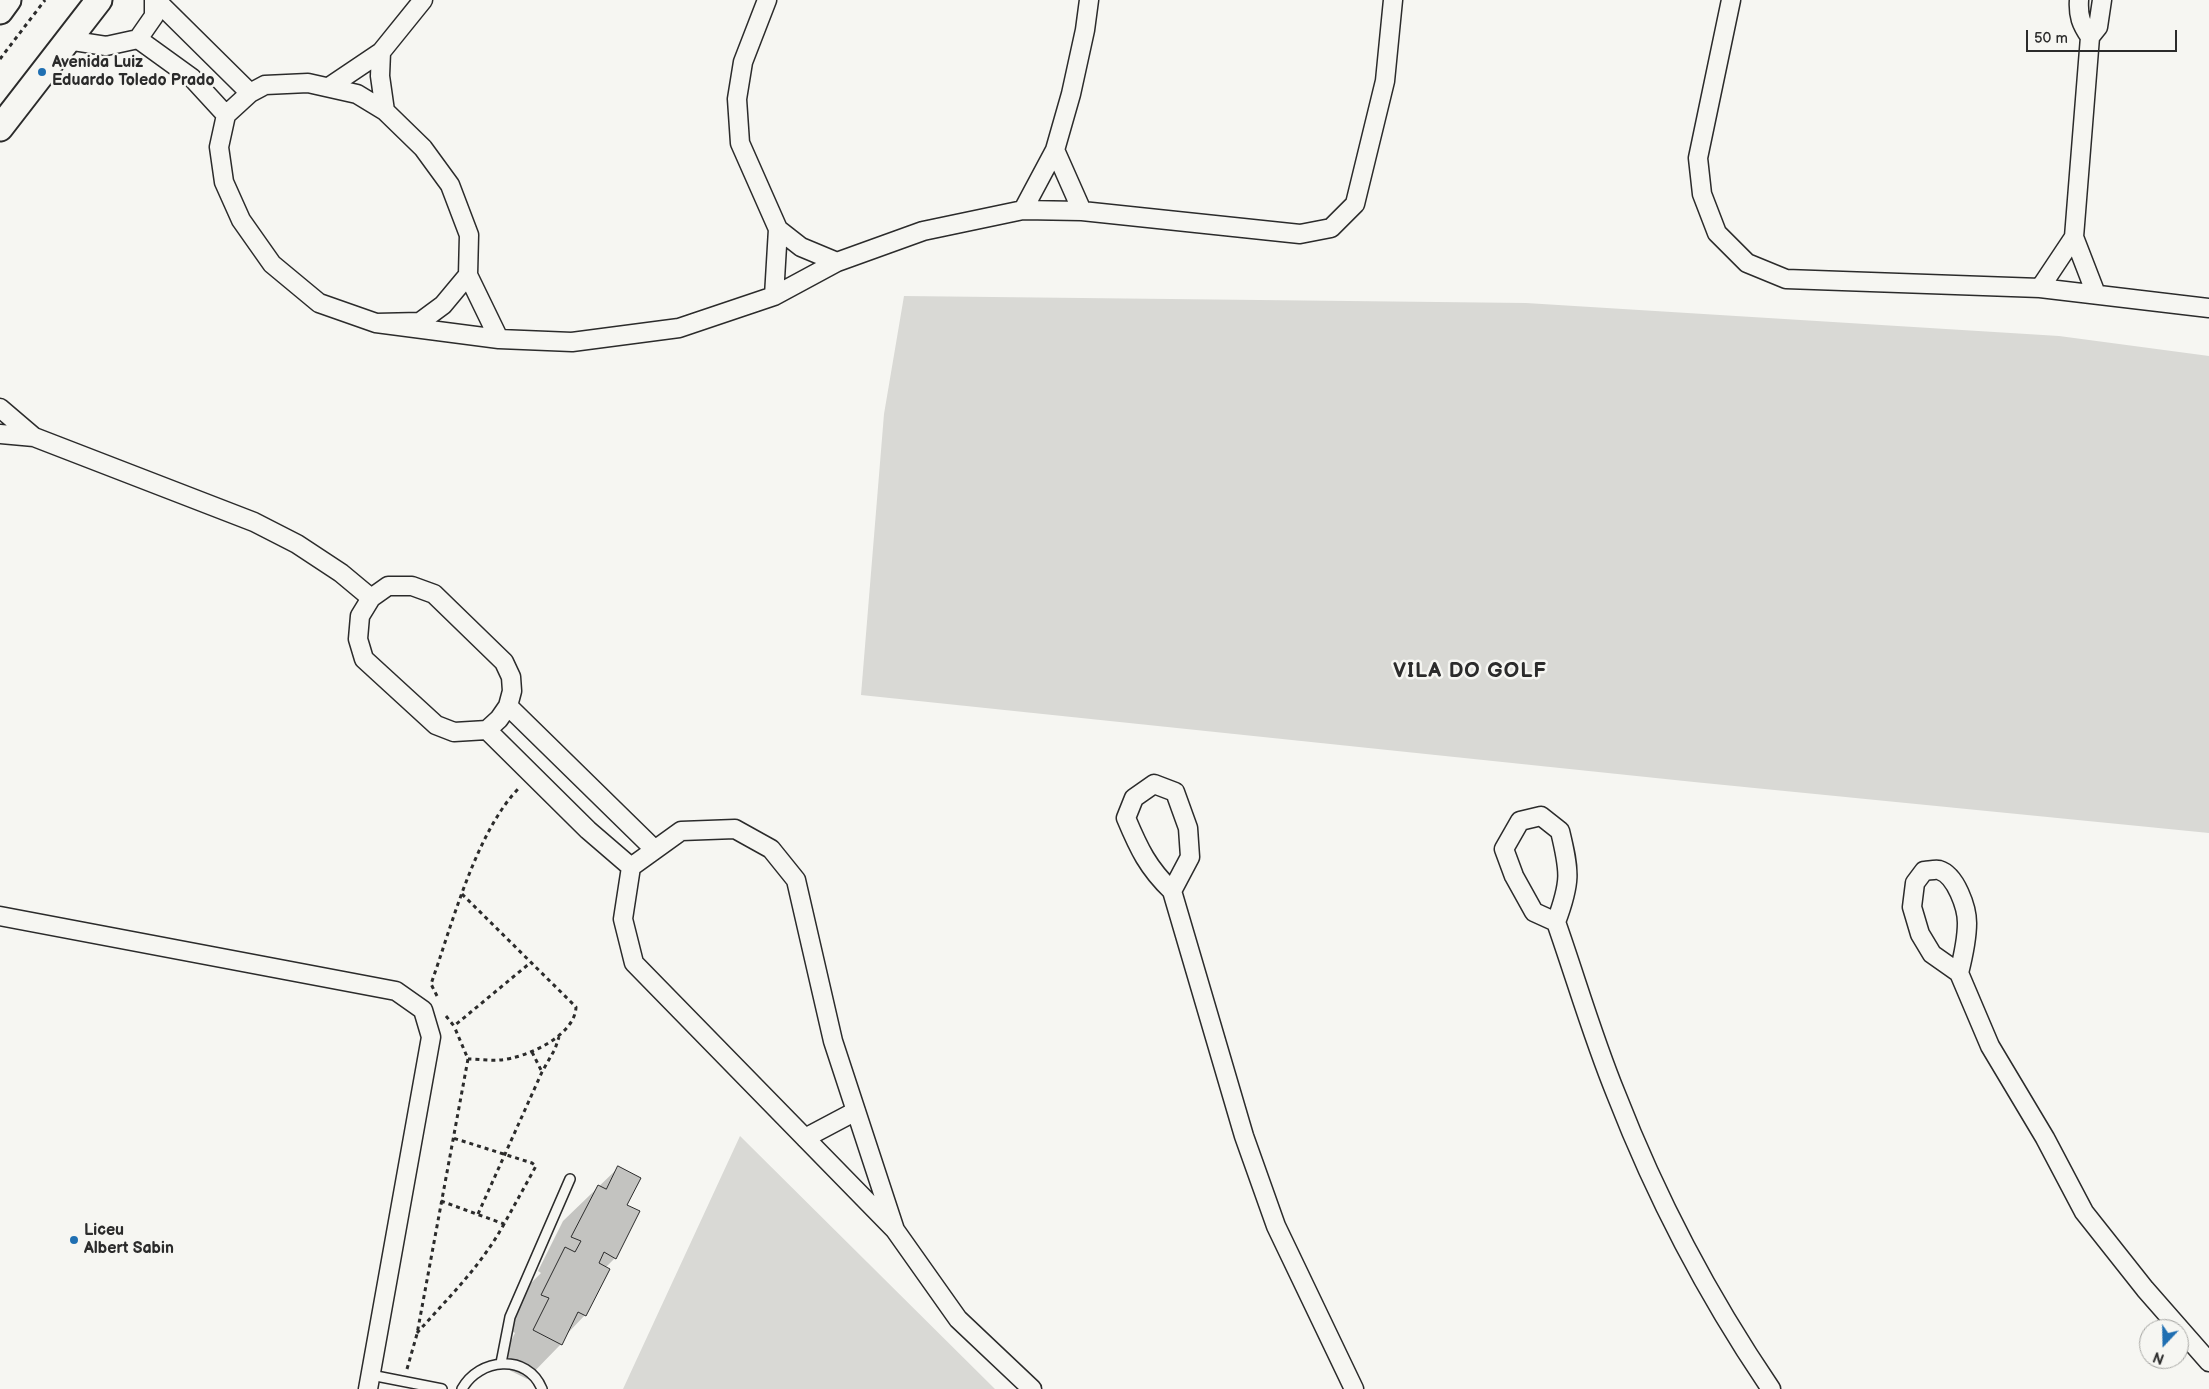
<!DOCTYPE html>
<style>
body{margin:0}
#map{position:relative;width:2209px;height:1389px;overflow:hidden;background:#f6f6f2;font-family:"Balsamiq Sans",sans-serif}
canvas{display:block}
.north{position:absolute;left:2139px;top:1319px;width:50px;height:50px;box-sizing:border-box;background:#f6f6f2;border:1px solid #a5a5a2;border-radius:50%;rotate:201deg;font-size:14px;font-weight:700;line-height:20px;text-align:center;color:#2b2b2b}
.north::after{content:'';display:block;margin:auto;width:18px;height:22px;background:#1f6fb2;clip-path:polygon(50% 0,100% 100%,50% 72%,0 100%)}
.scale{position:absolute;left:2026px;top:30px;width:151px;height:22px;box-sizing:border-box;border:2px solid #2b2b2b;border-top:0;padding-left:6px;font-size:15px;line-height:18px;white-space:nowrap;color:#2b2b2b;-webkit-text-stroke:4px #f6f6f2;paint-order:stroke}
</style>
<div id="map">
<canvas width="2209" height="1389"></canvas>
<div class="north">N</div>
<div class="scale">50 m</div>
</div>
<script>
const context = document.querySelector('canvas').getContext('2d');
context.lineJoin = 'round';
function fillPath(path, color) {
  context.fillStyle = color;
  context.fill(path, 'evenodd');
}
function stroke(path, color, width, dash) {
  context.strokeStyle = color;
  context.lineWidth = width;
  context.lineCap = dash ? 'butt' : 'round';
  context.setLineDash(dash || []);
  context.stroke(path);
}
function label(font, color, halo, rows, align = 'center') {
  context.font = font + ' "Balsamiq Sans",sans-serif';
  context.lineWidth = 5;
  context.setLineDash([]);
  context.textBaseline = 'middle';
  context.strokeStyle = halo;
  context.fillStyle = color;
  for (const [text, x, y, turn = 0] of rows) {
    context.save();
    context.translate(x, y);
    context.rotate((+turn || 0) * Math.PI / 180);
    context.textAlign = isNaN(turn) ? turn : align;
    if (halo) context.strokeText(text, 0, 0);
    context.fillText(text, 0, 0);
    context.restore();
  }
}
const green = new Path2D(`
 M904 296 1526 303 2059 336 2209 356V833L1694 782 861 695 884 414Z
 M740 1136 995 1389H623Z`);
const shadow = new Path2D(`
 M618 1168 626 1205 615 1258 605 1268 585 1315 566 1335 561 1344 527 1379 499 1365 515 1333 508 1329 531 1283 541 1273 538 1271 563 1221Z`);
const building = new Path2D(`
 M618 1166 641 1178 627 1205 640 1211 616 1259 604 1252 599 1263 610 1269 586 1316 578 1312 562 1345 533 1330 549 1298 541 1295 565 1247 575 1252 581 1241 571 1237 598 1185 606 1189Z`);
const path = new Path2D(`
 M0 59 45 0
 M462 894 576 1007C575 1036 526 1058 500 1060 490 1061 479 1059 468 1059
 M437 996 431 984C452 925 476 831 520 787
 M446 1016 454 1026 530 963
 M532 1052 542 1072
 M441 1201 504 1224 536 1166 532 1163 453 1138
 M478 1214 542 1072 555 1049 559 1037
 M417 1333C447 1299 482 1265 504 1224
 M407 1369 417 1334 468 1059 454 1026`);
const service = new Path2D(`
 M501 1363 510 1317 570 1179
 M371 1375 442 1389
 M462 1389C479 1358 527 1353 542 1389`);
const minor = new Path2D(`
 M156 0 250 93
 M767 0 743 62 737 99 740 143 778 229 774 296
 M1731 0 1698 158 1702 194 1717 233 1747 263 1786 279 2040 288 2209 308
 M2079 0C2078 16 2081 24 2090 37L2098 27 2102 0
 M138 39 192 78 226 115
 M67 40 106 46 138 39 154 16V0
 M381 52 380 76 385 111
 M308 83 357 94 385 111 423 148 450 185 469 235 468 275 443 305 420 322 376 323 319 303 272 264 241 220 224 182 219 147 226 115 250 93 265 85Z
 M329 87 381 52 423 0
 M1055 150 1082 211
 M1023 210 1055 150 1071 94 1085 30 1089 0
 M778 229 801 247 837 262
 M2074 237 2096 294
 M468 275 499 339
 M2040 288 2074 237 2090 37
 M376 323 499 339 572 342 679 328 774 296 837 262 923 231 1023 210 1082 211 1300 234 1331 228 1355 204 1385 81 1393 0
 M0 408 34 437
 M0 434 34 437 254 522 297 544 341 573 371 598
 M388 586H412L434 594 504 662 511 677 512 691 508 706 499 719 487 730 454 732 436 725 364 659 358 639 360 616 371 598Z
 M508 706 654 849
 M487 730 588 830 631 867
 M735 829 771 849 796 880 833 1041 895 1230 634 963 623 919 631 867 681 831Z
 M1172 891 1190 857 1188 828 1175 792 1154 784 1134 798 1126 818C1139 849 1148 868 1172 891L1244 1136 1276 1226 1354 1389
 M0 916 396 991 423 1010 431 1037 368 1389
 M1556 922 1534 912 1514 876 1504 849 1520 821 1541 816 1560 831C1570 872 1571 882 1556 922 1576 979 1593 1038 1616 1094 1656 1197 1709 1298 1771 1389
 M1959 973C1963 957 1967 940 1967 923 1967 908 1956 875 1939 870 1935 869 1928 871 1924 871L1915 883 1912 907 1920 934 1932 954 1959 973 1990 1046 2045 1138 2084 1212 2145 1289 2209 1362
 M805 1138 856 1111
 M895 1230 958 1319 1032 1389`);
const secondary = new Path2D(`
 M0 11 8 0
 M0 128 99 0`);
const markers = [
 [42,72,5,"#1f6fb2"],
 [74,1240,5,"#1f6fb2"]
];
const poiNames = [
 ["Avenida Luiz",52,63],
 ["Eduardo Toledo Prado",52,81],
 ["Liceu",84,1231],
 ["Albert Sabin",84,1249]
];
const districtNames = [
 ["VILA DO GOLF",1470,672]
];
fillPath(green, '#d9d9d5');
fillPath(shadow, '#0003');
fillPath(building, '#c3c3c0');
stroke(building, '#2b2b2b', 1);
stroke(service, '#2b2b2b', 12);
stroke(minor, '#2b2b2b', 21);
stroke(secondary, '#2b2b2b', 29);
stroke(path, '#2b2b2b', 3, [4, 4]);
stroke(service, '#f6f6f2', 9);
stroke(minor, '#f6f6f2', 18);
stroke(secondary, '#f6f6f2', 25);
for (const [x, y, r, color] of markers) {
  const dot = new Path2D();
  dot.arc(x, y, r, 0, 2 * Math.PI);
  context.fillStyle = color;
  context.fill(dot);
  stroke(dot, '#f6f6f2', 2);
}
label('bold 16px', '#2b2b2b', '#f6f6f2', poiNames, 'left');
context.letterSpacing = '1px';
label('bold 21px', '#2b2b2b', '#f6f6f2', districtNames);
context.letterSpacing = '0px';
</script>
